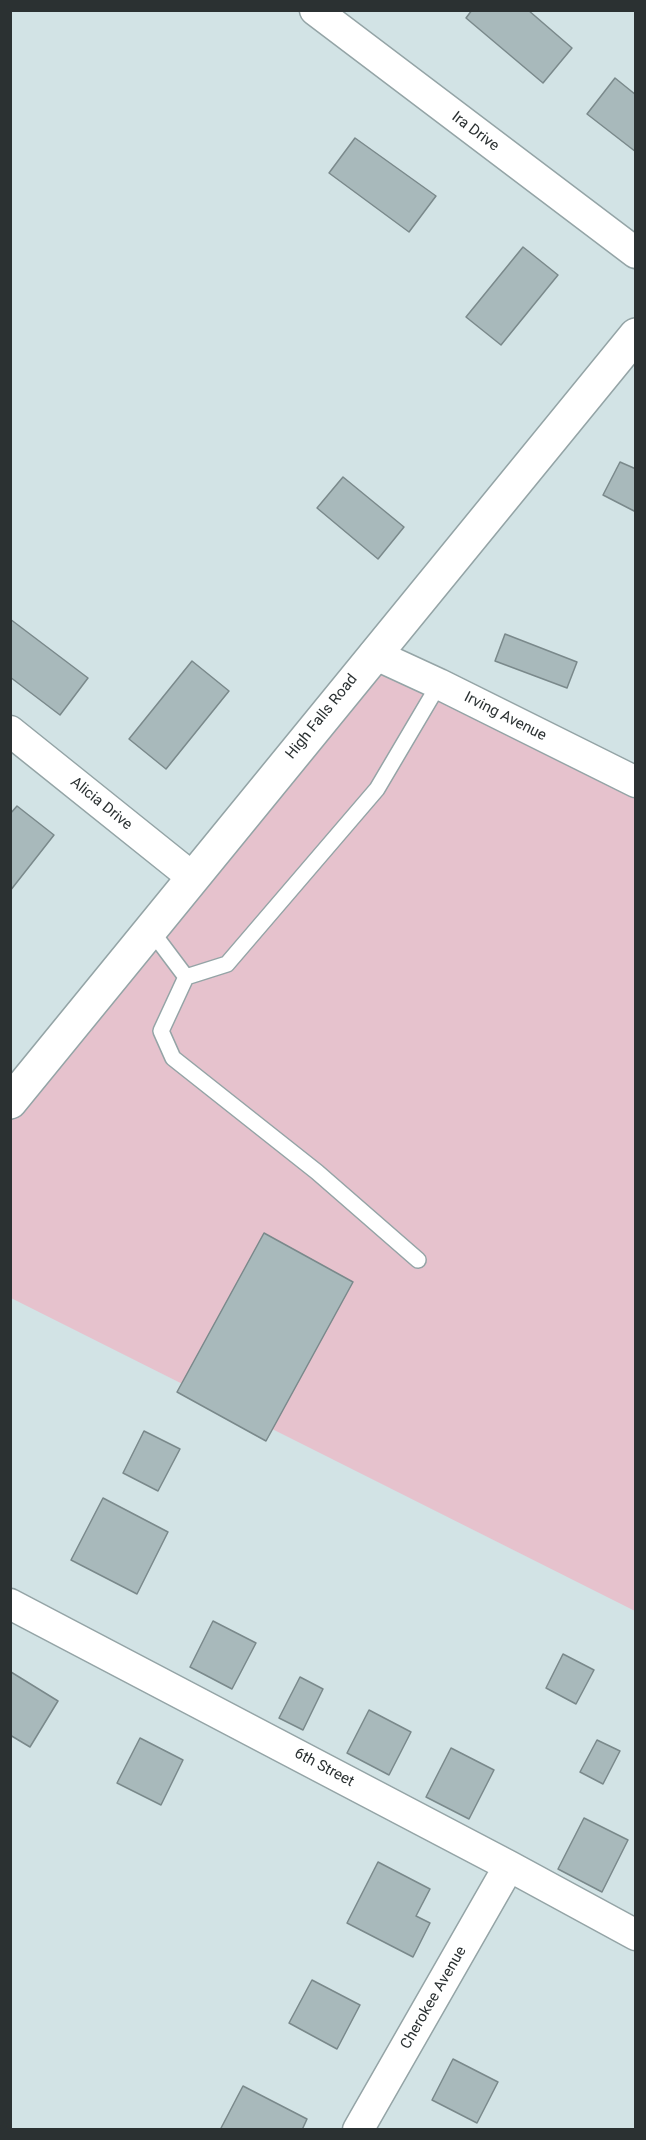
<!DOCTYPE html>
<style>
body{margin:0}
#map{position:relative;width:646px;height:2140px;overflow:hidden;background:#d2e3e5;font-family:Roboto,sans-serif}
canvas{display:block}
.frame{position:absolute;inset:0;border:12px solid #2b3132;pointer-events:none}
</style>
<div id="map">
<canvas width="646" height="2140"></canvas>
<div class="frame"></div>
</div>
<script>
const context = document.querySelector('canvas').getContext('2d');
context.lineJoin = 'round';
function fillPath(path, color) {
  context.fillStyle = color;
  context.fill(path, 'evenodd');
}
function stroke(path, color, width, dash) {
  context.strokeStyle = color;
  context.lineWidth = width;
  context.lineCap = dash ? 'butt' : 'round';
  context.setLineDash(dash || []);
  context.stroke(path);
}
function label(font, color, halo, rows, align = 'center') {
  context.font = font + ' Roboto,sans-serif';
  context.lineWidth = 4.5;
  context.setLineDash([]);
  context.textBaseline = 'middle';
  context.strokeStyle = halo;
  context.fillStyle = color;
  for (const [text, x, y, turn = 0] of rows) {
    context.save();
    context.translate(x, y);
    context.rotate((+turn || 0) * Math.PI / 180);
    context.textAlign = isNaN(turn) ? turn : align;
    if (halo) context.strokeText(text, 0, 0);
    context.fillText(text, 0, 0);
    context.restore();
  }
}
const green = new Path2D(`
 M381 662 635 787V1611L11 1298 10 1121Z`);
const building = new Path2D(`
 M472 10H528L572 48 543 83 466 18Z
 M615 78 636 95V152L587 114Z
 M355 138 436 196 409 232 329 173Z
 M523 247 558 275 501 345 466 317Z
 M620 462 636 469V512L603 495Z
 M343 477 404 527 378 559 317 508Z
 M10 619 88 678 60 715 10 677Z
 M505 634 577 662 567 688 495 661Z
 M192 661 229 691 166 769 129 739Z
 M17 806 54 835 10 891V814Z
 M264 1233 353 1282 266 1441 177 1392Z
 M144 1431 180 1449 158 1491 123 1473Z
 M103 1498 168 1532 137 1594 71 1560Z
 M213 1621 256 1643 232 1689 190 1667Z
 M563 1654 594 1670 576 1704 546 1688Z
 M11 1672 58 1701 30 1747 10 1735Z
 M300 1677 323 1689 303 1730 279 1718Z
 M369 1710 411 1732 389 1775 347 1753Z
 M140 1738 183 1760 161 1805 117 1783Z
 M597 1740 620 1751 603 1784 580 1772Z
 M451 1748 494 1770 469 1819 426 1797Z
 M584 1818 628 1840 602 1892 558 1869Z
 M378 1862 430 1889 416 1916 430 1923 413 1957 347 1923Z
 M312 1980 360 2005 337 2049 289 2023Z
 M453 2059 498 2082 477 2123 432 2100Z
 M243 2086 307 2119 302 2130H220Z`);
const lane = new Path2D(`
 M150 929 186 977 161 1031 173 1058 317 1172 418 1260
 M186 977 227 964 377 789 439 684`);
const street = new Path2D(`
 M315 10 636 253
 M374 654 439 684 636 782
 M10 731 192 877
 M10 1604 509 1866 636 1935
 M358 2130 509 1866`);
const secondary = new Path2D(`
 M10 1102 636 335`);
const streetNames = [
 ["Ira Drive",475,132,37],
 ["High Falls Road",322,717,-51],
 ["Irving Avenue",505,717,27],
 ["Alicia Drive",101,804,39],
 ["6th Street",324,1768,28],
 ["Cherokee Avenue",434,1998,-60]
];
fillPath(green, '#e6c2cd');
fillPath(building, '#a8b9bb');
stroke(building, '#7a898b', 1.5);
stroke(lane, '#94a4a6', 18);
stroke(street, '#94a4a6', 33);
stroke(secondary, '#94a4a6', 36);
stroke(lane, '#fff', 15);
stroke(street, '#fff', 30);
stroke(secondary, '#fff', 33);
label('15px', '#2b3132', '#fff', streetNames);
</script>
